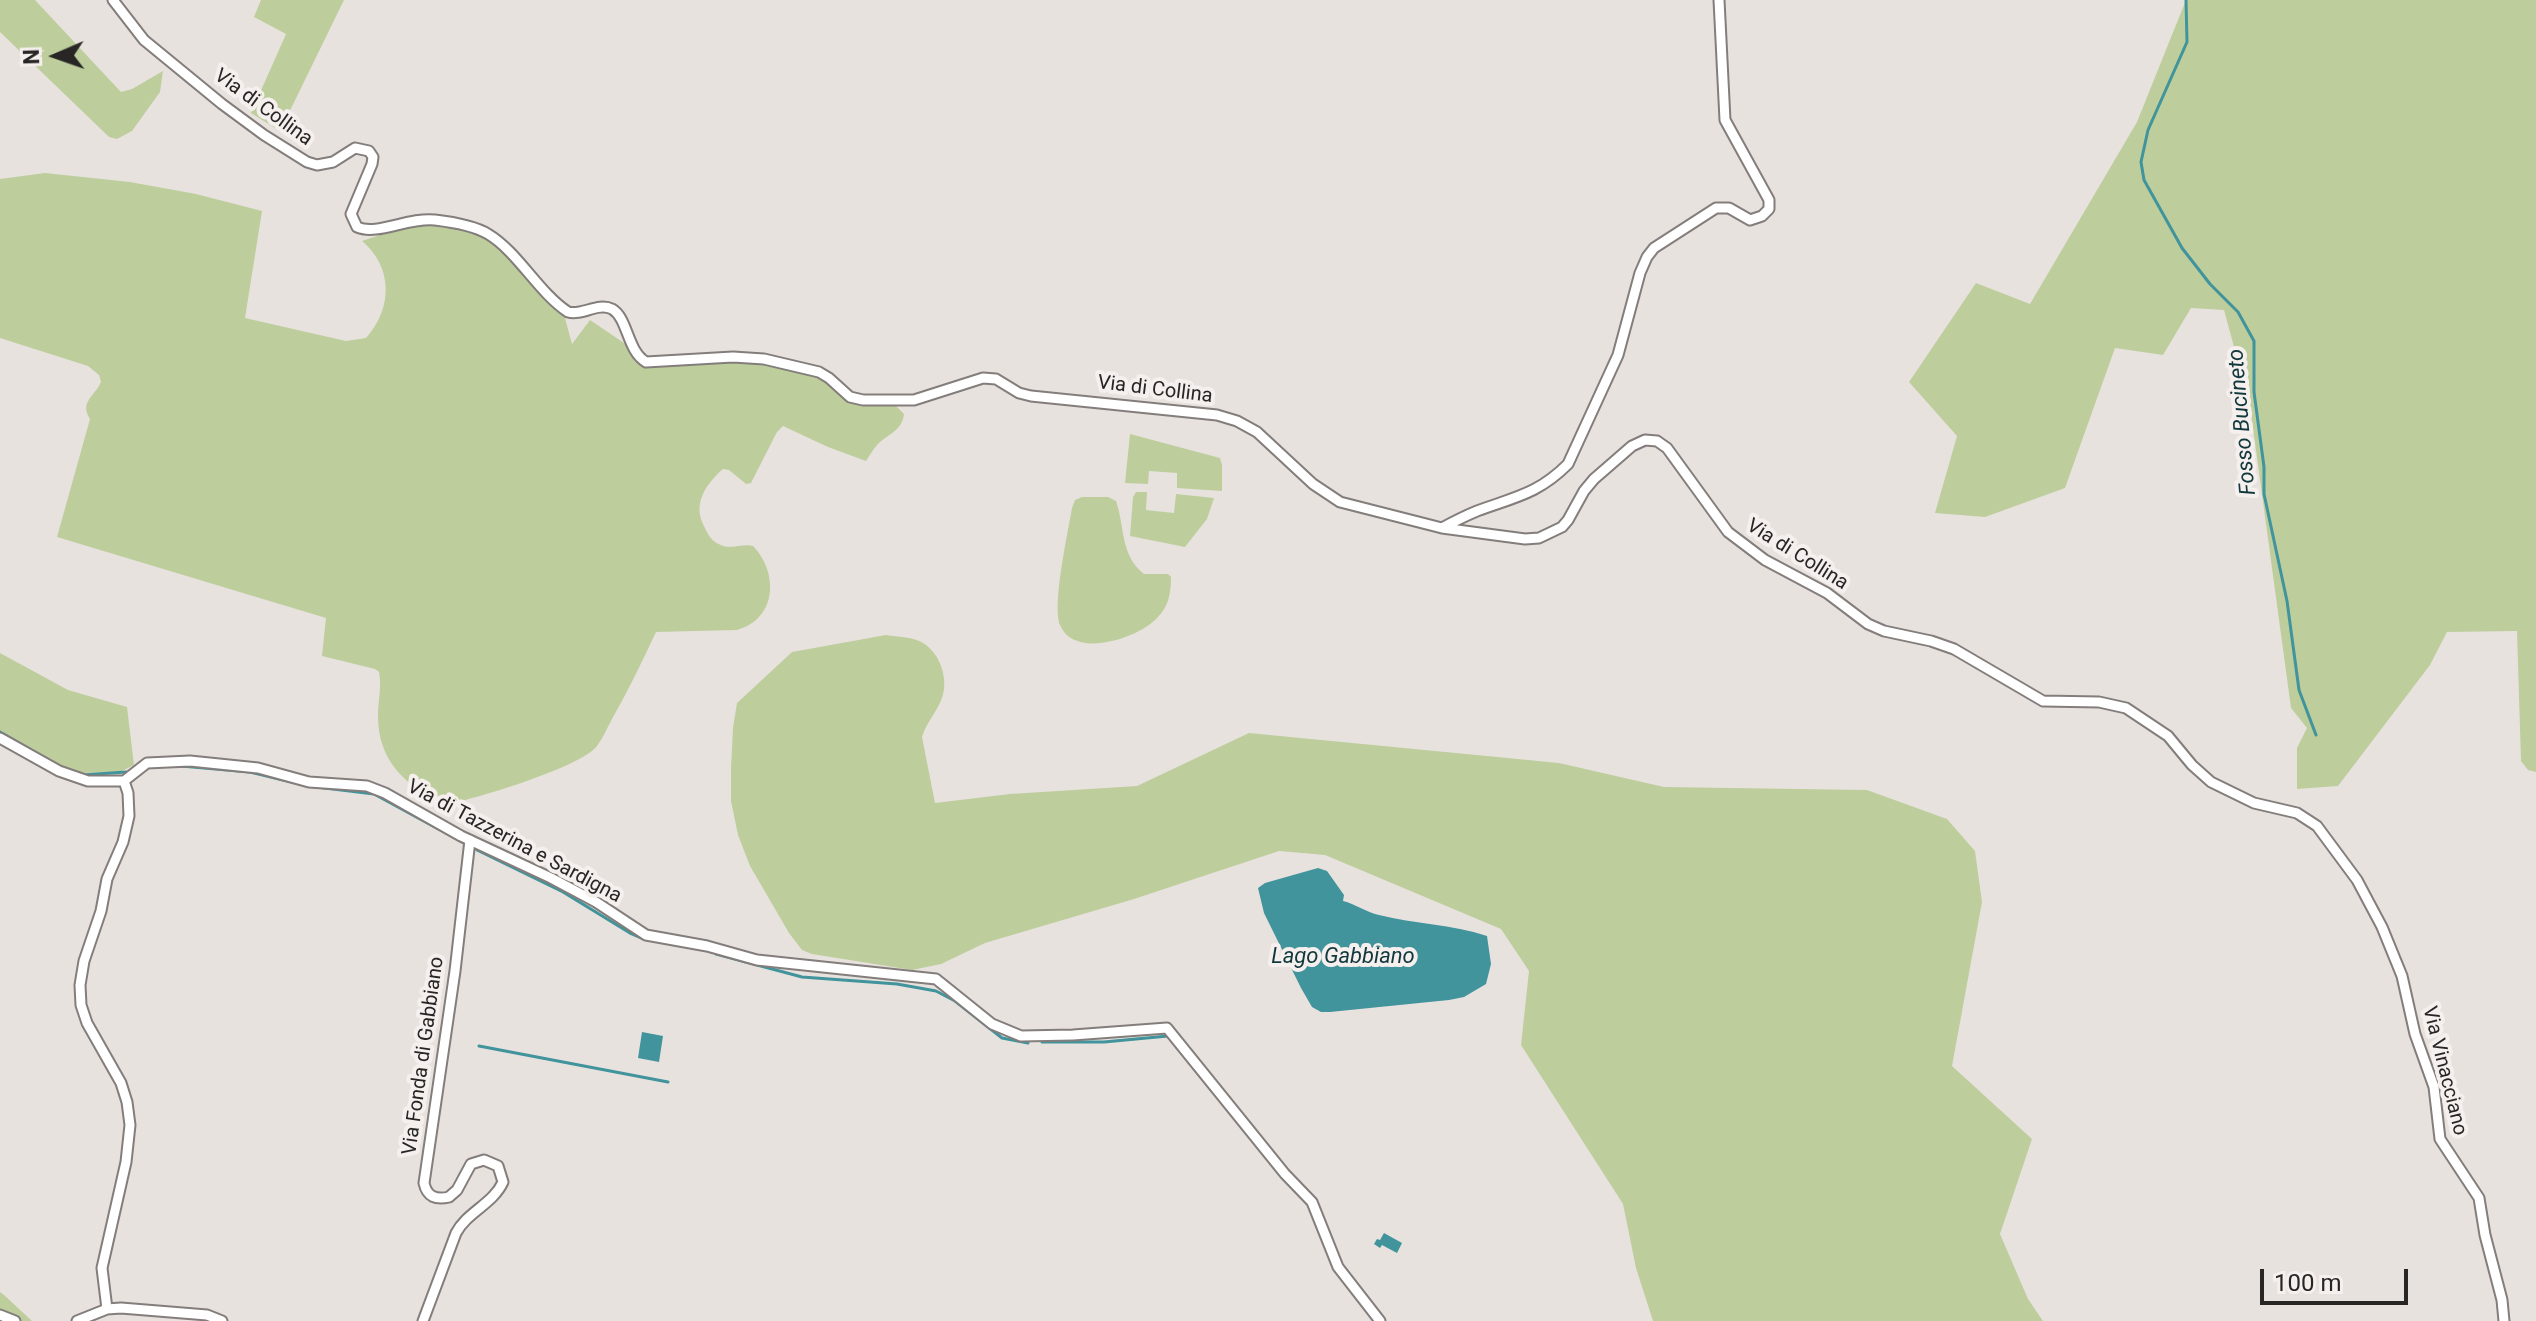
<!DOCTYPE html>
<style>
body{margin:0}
#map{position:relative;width:2536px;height:1321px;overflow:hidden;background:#e8e2df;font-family:Roboto,sans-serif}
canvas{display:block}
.north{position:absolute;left:16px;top:16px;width:80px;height:80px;-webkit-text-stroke:6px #f5efed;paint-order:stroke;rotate:268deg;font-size:22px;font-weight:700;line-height:32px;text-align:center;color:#282625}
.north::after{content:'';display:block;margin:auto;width:28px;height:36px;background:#282625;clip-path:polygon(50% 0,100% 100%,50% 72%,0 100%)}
.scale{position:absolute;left:2260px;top:1269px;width:148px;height:36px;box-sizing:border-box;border:4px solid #282625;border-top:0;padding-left:10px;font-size:24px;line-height:28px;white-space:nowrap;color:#282625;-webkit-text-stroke:6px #f5efed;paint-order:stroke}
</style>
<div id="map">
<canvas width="2536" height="1321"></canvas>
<div class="north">N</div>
<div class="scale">100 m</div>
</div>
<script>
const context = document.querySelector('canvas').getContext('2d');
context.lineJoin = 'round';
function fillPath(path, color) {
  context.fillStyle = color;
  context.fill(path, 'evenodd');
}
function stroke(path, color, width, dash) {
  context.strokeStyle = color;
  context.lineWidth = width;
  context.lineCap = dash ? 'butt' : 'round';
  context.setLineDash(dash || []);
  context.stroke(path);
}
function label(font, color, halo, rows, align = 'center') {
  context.font = font + ' Roboto,sans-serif';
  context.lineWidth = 8;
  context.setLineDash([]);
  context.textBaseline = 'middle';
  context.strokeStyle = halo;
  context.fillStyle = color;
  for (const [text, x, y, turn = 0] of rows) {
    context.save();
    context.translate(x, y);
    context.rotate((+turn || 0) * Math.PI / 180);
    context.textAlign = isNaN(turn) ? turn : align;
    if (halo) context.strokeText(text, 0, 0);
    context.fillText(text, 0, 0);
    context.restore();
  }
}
const green = new Path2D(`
 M0 0H35L121 92 132 89 163 71 160 92 132 131 117 139 109 137 0 32Z
 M261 0H344L280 131 251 113 286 34 254 17Z
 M2186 0H2536V772L2528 770 2521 761 2517 631 2447 632 2430 665 2338 786 2297 789V748L2307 728 2291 708 2250 406 2224 310 2191 308 2163 355 2115 348 2065 488 1985 517 1935 513 1957 436 1909 382 1976 283 2030 304 2137 122Z
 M45 173 130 182 196 194 262 211 245 318 346 341 366 338C393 308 393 267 362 241L410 225 424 224H437L478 234 501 250 565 318 572 344 590 320 627 345 635 362 644 368 744 362 776 365 822 378 852 402 873 406H896L904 414C902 431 888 434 878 444 873 449 870 455 866 461L828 447 783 426 777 432 751 483 746 484 729 470 723 469C706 484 692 504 704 526 708 535 712 542 721 545 731 550 742 543 753 546 779 573 777 619 737 630L656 632C642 662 628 691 612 719 607 728 603 738 597 746 582 767 472 800 444 805 405 785 378 761 378 716 378 701 382 686 379 672L375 669 322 656 326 618 57 537 90 419C79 402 95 396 101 382L99 375 88 366 0 338V179Z
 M1130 434 1220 458 1222 465V491L1177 488V473L1149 471 1148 484 1125 483Z
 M1136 492H1147L1146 510 1174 513 1176 494 1214 498 1207 519 1185 547 1130 536 1133 497Z
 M1082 497H1108L1116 501C1125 527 1120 555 1144 574H1168L1171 577C1171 592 1169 606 1158 617 1140 638 1074 660 1060 625 1052 604 1068 532 1072 508L1075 500Z
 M886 635C898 637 914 637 923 643 940 653 949 679 942 698 937 712 926 723 922 737L935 803 1010 794 1137 786 1249 733 1559 763 1664 787 1867 790 1947 819 1975 851 1982 902 1952 1066 2032 1139 2000 1234 2028 1299 2043 1321H1653L1636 1268 1623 1204 1521 1045 1529 971 1501 929 1325 855 1279 851 1134 899 985 943 941 964 912 970 812 954 802 950 789 933 750 866 738 835 731 801V768L733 728 737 703 792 652Z
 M0 653 68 690 127 707 134 765 120 772 80 773 61 766 0 731Z
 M0 1292 4 1295 32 1321H0Z`);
const water = new Path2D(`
 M1318 868 1327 871 1344 895 1343 901C1355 904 1366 912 1379 915 1415 924 1451 924 1487 936L1491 964 1486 984 1464 997 1449 1000 1330 1012H1321L1312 1007 1301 988 1264 913 1258 888 1265 883Z
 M642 1032 663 1036 659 1062 638 1058Z
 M1384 1233 1402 1243 1397 1253 1382 1245 1380 1248 1374 1244 1377 1239 1380 1240Z`);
const stream = new Path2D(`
 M2186 0 2187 42 2148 130 2141 162 2144 180 2182 248 2210 284 2238 312 2254 341V392L2264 467V494L2287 601 2299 690 2316 735
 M0 732 57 765
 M181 766 250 772 308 786 374 794 466 844
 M82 775 126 772
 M477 850 563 892 630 933 644 939
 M716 954 802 977 897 984 936 991 955 1001 1002 1038 1028 1043
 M1042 1042H1104L1168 1036
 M479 1046 668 1082`);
const street = new Path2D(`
 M113 0 144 40 222 104 264 135 307 162 317 165 333 162 355 148 369 151 373 157 372 164 351 214 357 227C377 236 408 217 435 220 452 222 473 225 488 234 518 252 538 292 568 312 582 316 598 302 612 309 628 318 627 351 646 362L733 357 764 359 819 372 829 378 850 397 863 400H914L983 378 996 379 1019 393 1031 396 1217 415 1237 421 1257 432 1313 484 1340 502 1442 528 1525 539 1539 538 1562 527 1568 520 1584 491 1594 479 1632 446 1645 440 1657 441 1667 448 1728 532 1765 560 1827 593 1868 624 1884 631 1931 641 1954 649 2043 701 2099 702 2126 708 2168 736 2192 765 2211 782 2254 803 2297 813 2317 826 2357 880 2382 927 2402 976 2415 1034 2434 1087 2440 1139 2479 1198 2485 1235 2502 1300 2504 1321
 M1442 528C1453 522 1465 516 1477 511 1515 497 1538 494 1568 464L1618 355 1640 273 1647 257 1654 248 1716 208H1729L1750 220 1762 216 1769 209V200L1725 120 1719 0
 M0 738 59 771 88 781H124L147 763 190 761 258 768 309 782 367 786 385 793 461 836 551 878 596 902 646 935 707 946 757 960 936 979 992 1024 1021 1036 1073 1035 1167 1028 1285 1174 1312 1202 1338 1267 1380 1321
 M107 1309 102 1268 126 1162 130 1125 127 1102 121 1083 87 1023 81 1005 80 985 84 961 101 911 107 879 123 842 129 816 128 793 124 781
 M0 1315 15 1321
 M77 1321 107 1309 121 1308 207 1315 222 1321
 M423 1321 456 1233C467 1212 493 1204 503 1182L498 1166 484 1160 471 1164 457 1190 449 1197C436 1200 427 1197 424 1183L455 971 470 840`);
const streetNames = [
 ["Via di Collina",263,108,36],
 ["Via di Collina",1155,390,7],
 ["Via di Collina",1797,555,32],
 ["Via di Tazzerina e Sardigna",514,842,28],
 ["Via Fonda di Gabbiano",424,1056,-82],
 ["Via Vinacciano",2444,1071,76]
];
const waterNames = [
 ["Fosso Bucineto",2243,422,-95],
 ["Lago Gabbiano",1343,957]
];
fillPath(green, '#bdce9c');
fillPath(water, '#41939c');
stroke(stream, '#41939c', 3);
stroke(street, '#837d7b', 13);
stroke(street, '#fff', 9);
label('20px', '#282625', '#f5efed', streetNames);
label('italic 22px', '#11393d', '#f5efed', waterNames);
</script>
